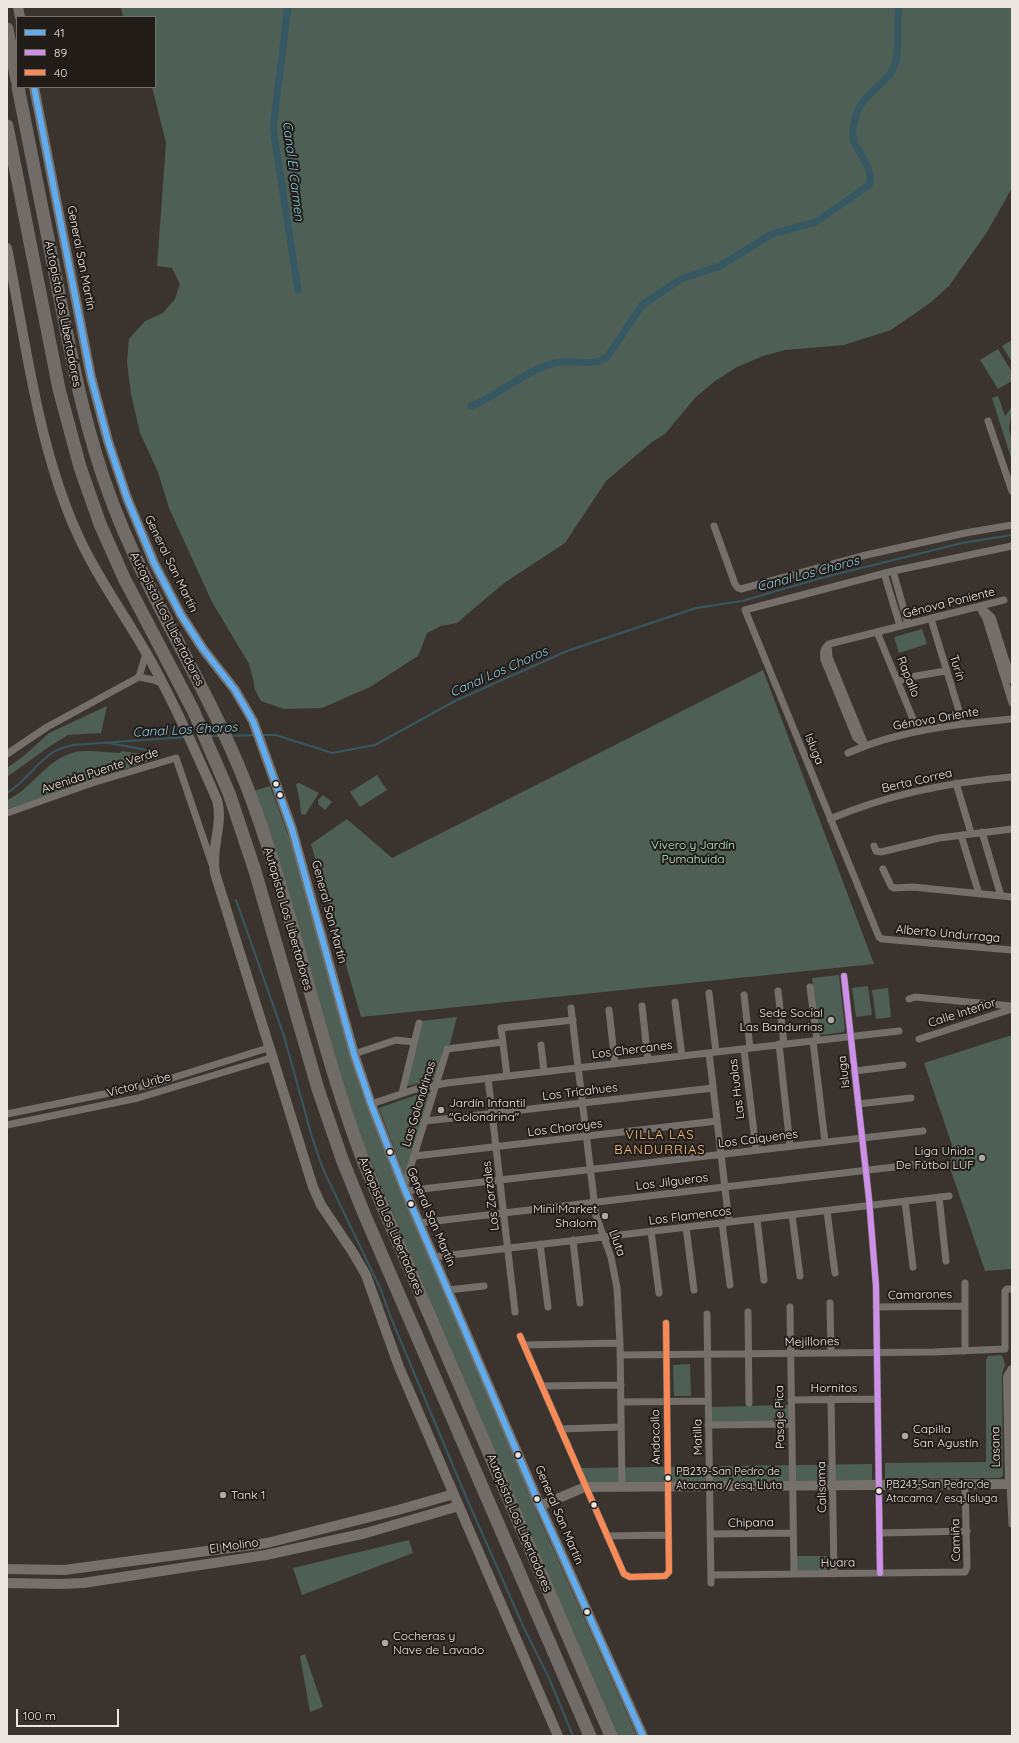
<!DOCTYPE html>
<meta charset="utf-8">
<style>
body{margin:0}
#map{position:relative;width:1019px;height:1743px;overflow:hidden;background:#3b342e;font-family:Quicksand,sans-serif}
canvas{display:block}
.frame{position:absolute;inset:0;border:8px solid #ede5df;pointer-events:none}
.legend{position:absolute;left:16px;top:16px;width:140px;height:72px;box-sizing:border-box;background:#221c18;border:1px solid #736c68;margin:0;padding:5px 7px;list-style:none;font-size:12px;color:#ede5df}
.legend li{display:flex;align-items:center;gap:8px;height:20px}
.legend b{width:20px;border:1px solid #736c68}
.scale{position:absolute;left:16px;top:1709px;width:103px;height:18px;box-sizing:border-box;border:2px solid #ede5df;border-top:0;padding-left:5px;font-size:12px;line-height:14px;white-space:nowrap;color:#ede5df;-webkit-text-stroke:3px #221c18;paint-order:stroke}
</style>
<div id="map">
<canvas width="1019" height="1743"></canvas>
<div class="frame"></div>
<ul class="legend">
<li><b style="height:5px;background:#60acee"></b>41</li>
<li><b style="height:5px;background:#ce8fe9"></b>89</li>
<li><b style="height:5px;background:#f98a56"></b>40</li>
</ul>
<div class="scale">100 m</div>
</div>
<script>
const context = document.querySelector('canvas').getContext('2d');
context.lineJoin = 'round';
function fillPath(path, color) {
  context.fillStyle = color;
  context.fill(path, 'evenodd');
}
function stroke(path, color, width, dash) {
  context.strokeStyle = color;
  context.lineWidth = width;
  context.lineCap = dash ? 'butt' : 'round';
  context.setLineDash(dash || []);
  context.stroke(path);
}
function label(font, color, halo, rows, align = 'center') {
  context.font = font + ' Quicksand,sans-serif';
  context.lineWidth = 4;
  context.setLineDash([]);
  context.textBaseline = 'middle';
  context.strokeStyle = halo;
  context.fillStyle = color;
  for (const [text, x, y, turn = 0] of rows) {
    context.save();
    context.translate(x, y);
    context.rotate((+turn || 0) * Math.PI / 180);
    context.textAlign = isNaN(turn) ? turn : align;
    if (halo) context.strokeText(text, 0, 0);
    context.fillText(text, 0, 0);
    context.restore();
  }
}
const green = new Path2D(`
 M121 7H1012V188L987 232 949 286 930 303 891 330 844 345 785 350 763 356 737 367 715 381 695 398 665 434 652 442 606 481 565 543 504 583 457 623 441 626 427 633 418 656 370 687 322 708 284 709 261 701 255 690 253 679 249 664 212 602 169 508 158 472 140 433 131 394 127 362 129 339 145 321 163 313 175 299 180 284 172 268 157 266 166 143 152 87H155V17H123Z
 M1012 340V362L1002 346Z
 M998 349 1012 372V381L998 389 980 360Z
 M998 396 1005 416 1012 407 1009 429 1012 442V461L992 398Z
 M922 629 927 644 899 653 894 637Z
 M763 670 874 964 361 1017 311 844 347 819 392 858Z
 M107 706 101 733 68 735 50 746 7 777V768L25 755 49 733Z
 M90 751 120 753 122 751 161 757 7 809V800C32 789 45 761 72 753 77 751 84 751 90 751Z
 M377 775 387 790 360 807 350 792Z
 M299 783 319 793 305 815 301 814 300 802 296 784Z
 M270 786 292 845 361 1091 402 1195 528 1486 537 1513 637 1736H617L350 1113 254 791Z
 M323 795 332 802 325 810 318 804V800Z
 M839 975 845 1028 844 1032 821 1035 818 1031 812 978Z
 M868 986 872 1015 856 1017 852 988Z
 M888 988 891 1017 876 1019 872 990Z
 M457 1017 450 1044 443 1049 435 1080 407 1086 421 1021Z
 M1012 1035V1269L985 1271 951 1171 952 1145 924 1063Z
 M434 1092 405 1177 379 1108 416 1095Z
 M1001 1355 1003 1357 1005 1365 1002 1374 1003 1476 999 1478 885 1479V1463L986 1462V1360L988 1356Z
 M690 1364 691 1396H674L673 1365Z
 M788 1405V1423L711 1424V1407Z
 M872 1464V1480L586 1482 580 1468Z
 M409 1540 413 1553 302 1595 293 1568Z
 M796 1556H827V1571H796Z
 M305 1654 323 1707 310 1712 300 1656Z`);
const stream = new Path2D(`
 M262 735H276L332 753 375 745 455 701 567 651 696 608 742 601 821 578 962 543 1012 535
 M210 736H220
 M230 736 256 735
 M109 743 157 752
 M7 793C26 782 36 762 55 751 61 748 68 746 73 745L186 737
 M236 900 284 1036 312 1137 323 1169 381 1290 391 1318 467 1499 524 1628 549 1678 573 1736`);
const canal = new Path2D(`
 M288 7 273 128 298 290
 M471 406C500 394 525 371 555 363 574 358 593 369 608 356L642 305 681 279 720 266 772 234 816 222 869 185C876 170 856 153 853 137 852 132 854 124 855 119 859 97 881 88 892 71 902 53 895 27 899 7`);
const street = new Path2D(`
 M988 421 1012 491
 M714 526 735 584 738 588 741 589 866 555 965 533 1012 525
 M1012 546 893 571 745 610 879 937 882 939 1012 950
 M893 571 908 624
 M884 573 900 626
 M980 608 986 619 1012 703
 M983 609 992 617 1012 680
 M931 619 963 724
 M877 632 918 731
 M828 645 829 657 865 745
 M139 677 154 680 163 684
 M898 681 916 676 946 671
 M865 745 856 738 824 660C823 653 823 649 829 644L1004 600
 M848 753C899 730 957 724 1012 719
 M7 754 47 727 139 677 146 653
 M956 783 971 833
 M7 813 92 783 176 758 212 864
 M830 819C889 794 949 782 1012 777
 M982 832 1001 896
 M961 835 979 894
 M874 846 876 851 881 852 939 838 1012 829
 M883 869 891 886 894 888 913 887 1012 897
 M844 976 869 1199 876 1286 880 1573
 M810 987 817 1040
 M778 991 784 1044
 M709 993 716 1052
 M744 995 750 1048
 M909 999 915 997 1012 1006
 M675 1002 682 1056
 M642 1006 648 1060
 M571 1008 596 1216 611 1257 617 1288 620 1343 622 1487
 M609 1010 615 1064
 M919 1039 1012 1009
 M813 1041 825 1142
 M779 1044 790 1146
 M541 1045 544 1072
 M744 1049 756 1150
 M709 1053 729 1222
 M354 1054 396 1040 414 1042
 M855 1071 903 1065
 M507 1076 501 1028 573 1020
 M488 1078 515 1312
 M402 1093 419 1023
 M371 1104 416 1089 447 1083 899 1031
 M858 1104 911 1098
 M7 1114 153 1084 271 1047
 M426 1121 713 1088
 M7 1125 138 1098 274 1057
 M415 1156 717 1121
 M404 1188 447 1049 503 1042
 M405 1191 923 1131
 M939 1197 946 1261
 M905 1201 913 1267
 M827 1211 835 1273
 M792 1215 800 1276
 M757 1219 764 1280
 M419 1223 928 1163
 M722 1223 730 1285
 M686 1227 694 1290
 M651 1231 659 1293
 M573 1240 580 1303
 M540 1244 548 1307
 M434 1257 949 1196
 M965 1283V1351
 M448 1290 484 1286
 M830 1303 831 1353
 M790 1307 794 1574
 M876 1307 965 1306
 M748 1312 749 1403
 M707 1314 711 1583
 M520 1336 624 1574 630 1577 665 1576 669 1572 666 1323
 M524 1345 620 1343
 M620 1355 934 1352 1005 1349V1291L1007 1289H1012
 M542 1386 621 1385
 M831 1399 834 1574
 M791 1400 878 1399
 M621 1402 708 1401
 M708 1425 791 1424
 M560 1429 621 1427
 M1012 1484H1010L1012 1524
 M880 1533 967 1531
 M710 1534 793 1533
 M607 1536 668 1535
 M711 1575 965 1572 967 1567 965 1484`);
const secondary = new Path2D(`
 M18 7 20 17
 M34 87 91 377 108 441 127 498 154 563 181 615 203 649 235 690 253 721 292 829 354 1054 371 1104 404 1188 540 1506 643 1736
 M7 248C25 338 37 439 73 524 94 574 126 616 152 663 176 707 197 754 217 800 224 824 210 848 215 873L313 1187 321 1205 352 1251 366 1275 399 1367 558 1736
 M540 1506 585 1487 1010 1484 1008 1377 1012 1370
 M7 1569 64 1570 267 1543 398 1510 454 1494
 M7 1583 60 1584 83 1583 266 1555 366 1533 459 1506`);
const highway = new Path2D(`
 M7 29 17 80
 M18 87C31 154 45 221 58 289 72 360 85 430 111 499 150 604 215 697 253 803 296 921 319 1045 364 1163L611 1736
 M7 126 59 389 80 467 100 524 124 578 193 710 229 793 255 871 318 1089 342 1159 365 1216 590 1736`);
const bus1 = new Path2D(`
 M34 87 91 377 108 441 127 498 154 563 181 615 203 649 235 690 253 721 292 829 354 1054 371 1104 404 1188 540 1506 643 1736`);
const bus2 = new Path2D(`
 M844 976 869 1199 876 1286 880 1573`);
const bus3 = new Path2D(`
 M520 1336 624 1574 630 1577 665 1576 669 1572 666 1323`);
const markers = [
 [276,784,3.5,"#ede5df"],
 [280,795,3.5,"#ede5df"],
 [831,1020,4,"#afa7a1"],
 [441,1110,4,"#afa7a1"],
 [390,1152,3.5,"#ede5df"],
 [982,1158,4,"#afa7a1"],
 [411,1204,3.5,"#ede5df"],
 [605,1216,4,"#afa7a1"],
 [905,1436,4,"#afa7a1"],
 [518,1455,3.5,"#ede5df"],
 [668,1478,3.5,"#ede5df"],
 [879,1491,3.5,"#ede5df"],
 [223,1495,4,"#afa7a1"],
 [537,1499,3.5,"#ede5df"],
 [594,1505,3.5,"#ede5df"],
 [587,1612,3.5,"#ede5df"],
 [385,1643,4,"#afa7a1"]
];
const busNames = [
 ["PB239-San Pedro de",676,1472],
 ["Atacama / esq. Lluta",676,1486],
 ["PB243-San Pedro de",886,1485],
 ["Atacama / esq. Isluga",886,1499]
];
const streetNames = [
 ["General San Martín",81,258,79],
 ["Autopista Los Libertadores",63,314,79],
 ["General San Martín",171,564,64],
 ["Génova Poniente",949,603,-14],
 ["Autopista Los Libertadores",167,619,63],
 ["Turín",957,668,73],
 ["Rapallo",908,677,68],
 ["Génova Oriente",936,719,-10],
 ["Isluga",814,749,68],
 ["Avenida Puente Verde",100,771,-18],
 ["Berta Correa",917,781,-13],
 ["General San Martín",329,912,75],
 ["Autopista Los Libertadores",288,919,74],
 ["Alberto Undurraga",948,934,5],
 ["Calle Interior",962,1013,-18],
 ["Los Chercanes",632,1050,-7],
 ["Isluga",844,1072,-97],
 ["Víctor Uribe",139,1085,-15],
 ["Las Hualas",737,1089,-97],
 ["Los Tricahues",580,1092,-7],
 ["Las Golondrinas",419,1104,-73],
 ["Los Choroyes",565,1128,-7],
 ["Los Caiquenes",758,1139,-7],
 ["Los Jilgueros",672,1182,-7],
 ["Los Zorzales",491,1196,-97],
 ["Los Flamencos",690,1216,-7],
 ["General San Martín",431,1217,67],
 ["Autopista Los Libertadores",391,1226,67],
 ["Lluta",617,1243,70],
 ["Camarones",920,1295,-1],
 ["Mejillones",812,1342,-1],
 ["Hornitos",834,1388],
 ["Pasaje Pica",780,1417,-91],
 ["Andacollo",656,1437,-91],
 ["Matilla",698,1437,-91],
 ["Lasana",996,1447,-91],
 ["Calisama",822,1487,-91],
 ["General San Martín",559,1515,67],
 ["Autopista Los Libertadores",519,1523,67],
 ["Chipana",751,1523,-1],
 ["Camiña",956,1540,-91],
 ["El Molino",234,1546,-8],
 ["Huara",838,1563,-1]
];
const parkNames = [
 ["Vivero y Jardín",693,845],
 ["Pumahuida",693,859]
];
const poiNames = [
 ["Sede Social",823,1013,"right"],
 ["Las Bandurrias",823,1027,"right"],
 ["Jardín Infantil",449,1103],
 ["\"Golondrina\"",449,1117],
 ["Liga Unida",974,1151,"right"],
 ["De Fútbol LUF",974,1165,"right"],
 ["Mini Market",597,1209,"right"],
 ["Shalom",597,1223,"right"],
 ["Capilla",913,1429],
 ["San Agustín",913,1443],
 ["Tank 1",231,1495],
 ["Cocheras y",393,1636],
 ["Nave de Lavado",393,1650]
];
const waterNames = [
 ["Canal El Carmen",293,171,83],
 ["Canal Los Choros",808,574,-15],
 ["Canal Los Choros",499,672,-24],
 ["Canal Los Choros",185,730,-3]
];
const neighbourhoodNames = [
 ["VILLA LAS",660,1135],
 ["BANDURRIAS",660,1150]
];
fillPath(green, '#4e5f55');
stroke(stream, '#365863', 2);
stroke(canal, '#365863', 7);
stroke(street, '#746f6a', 7);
stroke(secondary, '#76706b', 10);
stroke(highway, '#726c68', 13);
stroke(bus1, '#60acee', 6);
stroke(bus2, '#ce8fe9', 6);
stroke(bus3, '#f98a56', 6);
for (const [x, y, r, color] of markers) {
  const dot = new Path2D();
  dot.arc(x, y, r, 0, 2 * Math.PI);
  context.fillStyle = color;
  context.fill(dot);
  stroke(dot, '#221c18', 1.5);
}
label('11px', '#ede5df', '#221c18', busNames, 'left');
label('12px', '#ede5df', '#221c18', streetNames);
label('12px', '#b0eece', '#221c18', parkNames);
label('12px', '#ede5df', '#221c18', poiNames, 'left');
label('italic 13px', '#86cde3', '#221c18', waterNames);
context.letterSpacing = '1px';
label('13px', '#f6c483', '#221c18', neighbourhoodNames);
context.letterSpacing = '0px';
</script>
